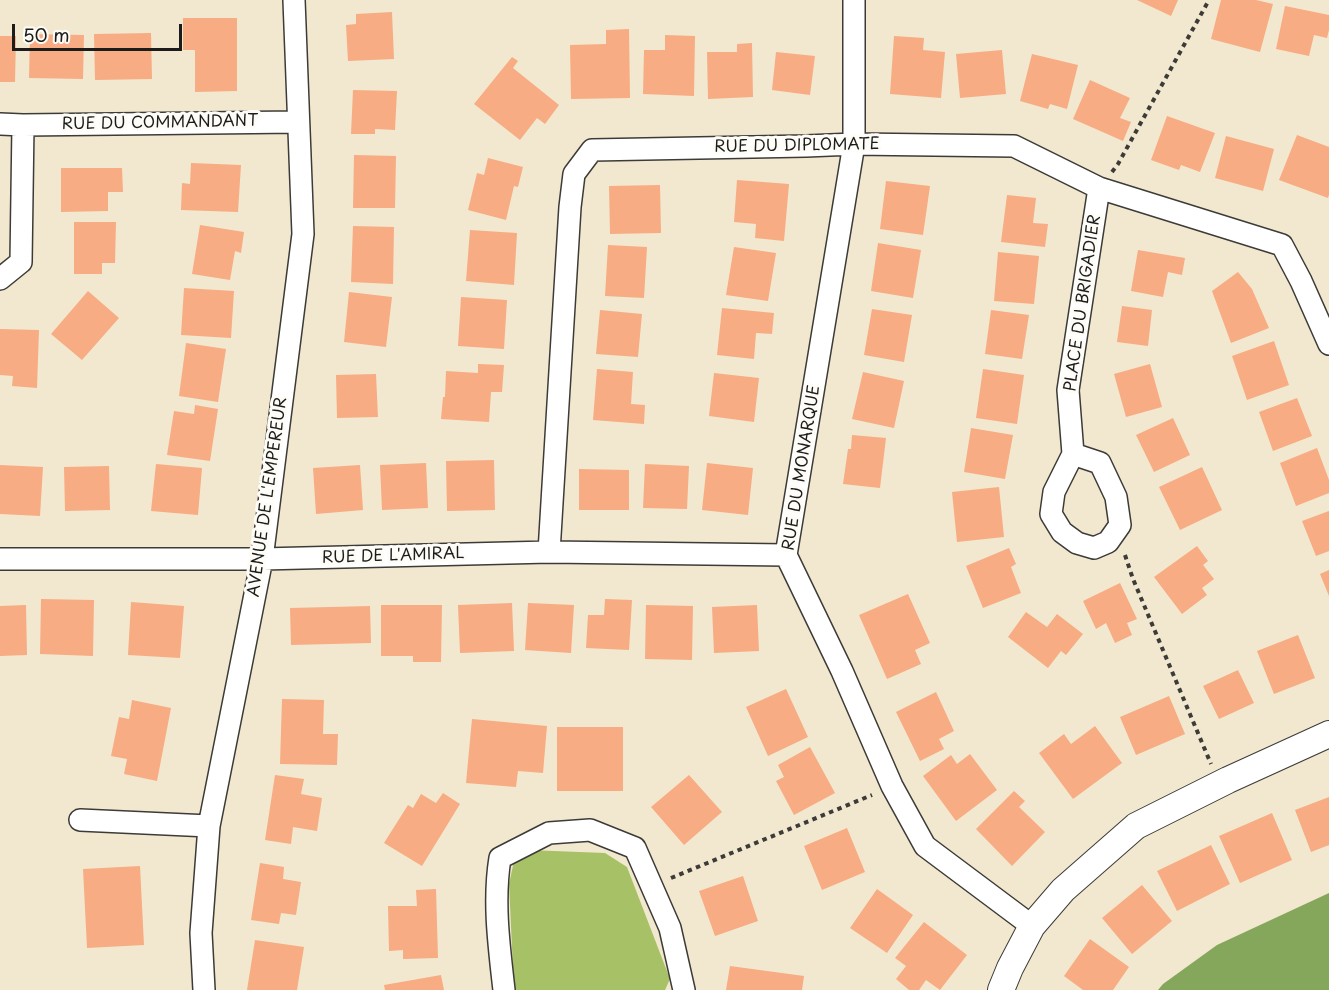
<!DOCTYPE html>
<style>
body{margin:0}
#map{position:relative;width:1329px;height:990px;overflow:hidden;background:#f2e8cf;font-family:"Playpen Sans",sans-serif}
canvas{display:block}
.scale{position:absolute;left:12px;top:24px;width:170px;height:27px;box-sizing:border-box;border:3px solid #1c1c1c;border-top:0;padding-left:8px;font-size:18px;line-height:21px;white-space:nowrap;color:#1c1c1c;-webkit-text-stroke:4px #fdfcf7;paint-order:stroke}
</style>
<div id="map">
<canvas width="1329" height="990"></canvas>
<div class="scale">50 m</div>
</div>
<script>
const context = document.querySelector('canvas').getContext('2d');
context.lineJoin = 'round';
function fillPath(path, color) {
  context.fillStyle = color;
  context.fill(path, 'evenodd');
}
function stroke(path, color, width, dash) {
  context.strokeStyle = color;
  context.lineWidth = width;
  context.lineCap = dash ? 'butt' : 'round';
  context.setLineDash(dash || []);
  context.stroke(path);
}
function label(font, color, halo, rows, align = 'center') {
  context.font = font + ' "Playpen Sans",sans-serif';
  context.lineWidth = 6;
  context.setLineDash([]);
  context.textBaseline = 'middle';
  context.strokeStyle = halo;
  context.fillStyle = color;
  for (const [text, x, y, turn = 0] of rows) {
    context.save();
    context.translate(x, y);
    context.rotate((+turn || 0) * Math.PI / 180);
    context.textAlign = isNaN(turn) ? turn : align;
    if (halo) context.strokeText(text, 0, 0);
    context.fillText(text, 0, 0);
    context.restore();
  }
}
const green = new Path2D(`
 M528 850 605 853 627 867 670 979 665 990H514L509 884 514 861Z`);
const forest = new Path2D(`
 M1329 893V990H1158L1163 984 1217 945Z`);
const building = new Path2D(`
 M1137 0H1178L1171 16Z
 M1221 0H1256L1273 4 1260 52 1211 39Z
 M1285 6 1329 15V30L1327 38 1314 35 1309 56 1276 49Z
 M392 12 394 59 348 61 346 25 356 24V14Z
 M183 18H237V91L195 92V50H183Z
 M629 29 630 98 571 99 570 45 606 44V30Z
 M151 33 152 79 95 80 94 34Z
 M30 34 84 35 83 79 29 78Z
 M665 35 695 36 694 96 643 94 644 50H665Z
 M0 36H16L15 82H0Z
 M894 36 924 38 923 50 945 52 941 98 890 94Z
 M752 43 753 97 708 99 707 52H737V44Z
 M1002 50 1006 94 960 98 956 54Z
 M776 52 815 56 810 95 772 90Z
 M1032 54 1078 65 1067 109 1050 104 1048 109 1020 101Z
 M512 57 518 61 513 68 559 105 545 124 537 118 520 140 474 104Z
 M1090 80 1130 98 1120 118 1131 122 1123 141 1073 119Z
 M353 90 397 91 395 130 375 129V134H351Z
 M1167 116 1215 133 1200 172 1181 165 1179 170 1151 160Z
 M1297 135 1329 147V195L1328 198 1279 180Z
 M1226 136 1274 149 1263 191 1215 178Z
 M354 155 396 156 395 208H353Z
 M488 158 523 167 518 187 514 186 506 220 468 210 477 173 484 175Z
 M191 163 241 165 238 212 181 210 182 183 190 184Z
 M61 168H122L123 192H108V211L61 212Z
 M737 180 789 184 784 241 755 238 756 224 734 222Z
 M886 181 930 186 923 235 880 229Z
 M660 185 661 233 610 234 609 186Z
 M1007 195 1036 198 1033 223 1048 224 1045 247 1001 242Z
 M74 222H116L115 263H102V274H74Z
 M200 225 244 232 241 253 235 251 230 280 192 274Z
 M353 226 394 227 393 284 351 282Z
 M470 230 517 233 514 285 466 281Z
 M878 243 921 250 913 298 871 291Z
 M608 245 647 247 644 298 605 296Z
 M734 247 776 253 768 301 726 295Z
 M1138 250 1185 258 1182 275 1168 272 1163 297 1131 291Z
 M998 252 1039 256 1034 304 994 301Z
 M1238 272 1252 289 1269 328 1231 343 1212 291Z
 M184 288 234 291 231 338 181 335Z
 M88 291 119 318 82 360 51 334Z
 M349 292 392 297 386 347 344 342Z
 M461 297 507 300 504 349 458 346Z
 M1122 306 1152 310 1148 346 1117 342Z
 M722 308 774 313 772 334 756 333 754 359 717 355Z
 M872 309 912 315 904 362 864 355Z
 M600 310 642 314 638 357 596 354Z
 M991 310 1029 315 1022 359 985 354Z
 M0 329 39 330 37 388 12 386 13 376 0 375Z
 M1274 341 1289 385 1247 400 1232 356Z
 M186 343 226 349 218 402 179 396Z
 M478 364 504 365 502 392H491L489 422 441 419 443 397H445L446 371 478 373Z
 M1150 364 1162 407 1126 417 1114 374Z
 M597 369 633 372 631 404 645 405 644 424 593 420Z
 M983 369 1024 375 1017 424 976 418Z
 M863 372 904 381 894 428 852 419Z
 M714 373 759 378 754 422 709 416Z
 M376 374 378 417 337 418 336 375Z
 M1297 398 1312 436 1273 451 1259 412Z
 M195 405 218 409 210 461 167 455 174 411 194 414Z
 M1173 418 1190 455 1154 472 1136 435Z
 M971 428 1013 435 1005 479 964 472Z
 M852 435 886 438 880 488 843 484 848 449H851Z
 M1317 448 1329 480V493L1296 506 1280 463Z
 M494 460 495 510 447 511 446 461Z
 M426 463 428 508 382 510 380 465Z
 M707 463 753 468 748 515 702 510Z
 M156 464 202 468 198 515 151 511Z
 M645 464 689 466 687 509 643 508Z
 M0 465 43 467 40 516 0 514Z
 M360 465 363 510 316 514 313 468Z
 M109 466 110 510 65 511 64 467Z
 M1202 467 1222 510 1180 530 1159 487Z
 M579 469 629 470V510H579Z
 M999 487 1004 537 957 542 952 492Z
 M1329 511V551L1316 556 1302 521Z
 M1197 546 1208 561 1203 565 1214 579 1202 588 1207 595 1182 614 1154 577Z
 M1009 548 1016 564 1011 567 1021 593 983 608 966 566Z
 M1329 570V596L1320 574Z
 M1120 583 1137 619 1127 623 1132 635 1115 643 1106 623 1096 629 1083 601Z
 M908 594 930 643 915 650 921 664 887 679 859 615Z
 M41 599 94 600 93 656 40 654Z
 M605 599 632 600 629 650 586 648 588 615H604Z
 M131 602 184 606 180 658 128 655Z
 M512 603 514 651 460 653 458 605Z
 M528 603 574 605 571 653 525 650Z
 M26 605 27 655 0 656V606Z
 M381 605H442L441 662H413V656H381Z
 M646 605 693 606 692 660 645 659Z
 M757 605 759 651 714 653 712 607Z
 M370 606 371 643 291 645 290 608Z
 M1026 612 1047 627 1057 614 1083 634 1066 655 1061 651 1048 668 1008 637Z
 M1298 635 1315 678 1274 694 1257 651Z
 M1238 670 1254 703 1219 719 1203 686Z
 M786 689 808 737 768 756 746 707Z
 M936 692 954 731 939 739 944 749 920 761 896 712Z
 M1169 696 1185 734 1136 755 1120 717Z
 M282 699 324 700 323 734H338L337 765 280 764Z
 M132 700 171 708 157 781 124 774 127 759 111 756 119 717 129 719Z
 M472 719 547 726 543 773 518 771 516 787 466 783Z
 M1095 726 1122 763 1073 799 1039 753 1064 734 1071 744Z
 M557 727H623V791H557Z
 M810 747 835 793 794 815 776 781 784 777 778 765Z
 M970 754 997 790 956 821 923 776 951 755 957 764Z
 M275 775 304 779 301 794 322 798 317 831 293 827 291 844 265 840Z
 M689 775 722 812 684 845 651 807Z
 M1014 791 1025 801 1019 807 1045 832 1012 866 976 829Z
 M443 793 460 804 422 866 384 843 408 805 413 808 421 794 436 803Z
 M1329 797V845L1311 852 1295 810Z
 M1272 813 1292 860 1240 883 1219 836Z
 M847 828 865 872 822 890 804 846Z
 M1211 845 1230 884 1177 911 1157 871Z
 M260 863 284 867 283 879 301 882 296 915 281 913 279 924 251 920Z
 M140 866 144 945 87 948 83 869Z
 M743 876 758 921 715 936 699 891Z
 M1142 885 1172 921 1132 954 1102 918Z
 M436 889 438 958 403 959V950L389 951 388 906H417L416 890Z
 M877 889 913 915 887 953 850 928Z
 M924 922 967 955 940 990 926 980 919 990H909L896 979 906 966 895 958Z
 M1090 939 1129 967 1113 990H1083L1064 976Z
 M255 940 304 947 297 990H247Z
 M730 966 804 976 802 990H726Z
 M441 975 444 990H385L384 985Z`);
const path = new Path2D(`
 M1112 172 1118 164 1209 0
 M1125 555 1133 579 1211 764
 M671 878 872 795`);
const minor = new Path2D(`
 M854 0V144L786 555 842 671 892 786 925 846 1032 926
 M0 124 23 125 298 122
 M0 279 21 262 23 125
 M1073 454 1100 463 1116 497 1120 525 1108 542 1094 548 1077 543 1062 532 1051 514 1054 492 1073 454 1068 390 1099 188
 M549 552 570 207 574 174 592 150 806 146 854 144 1014 146 1099 188 1282 245 1301 281 1329 344
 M0 559H262L549 552 786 555
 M80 820 209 826
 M204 990 201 933 209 826 262 559 303 234 294 0
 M504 990C499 946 493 901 500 858L549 833 590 830 635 848 670 928 684 990`);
const tertiary = new Path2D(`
 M1001 990 1010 968 1032 926 1063 890 1136 826 1228 780 1329 734`);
const streetNames = [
 ["RUE DU COMMANDANT",160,123,-1],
 ["RUE DU DIPLOMATE",797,146,-1],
 ["PLACE DU BRIGADIER",1083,303,-82],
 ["RUE DU MONARQUE",802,468,-81],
 ["AVENUE DE L'EMPEREUR",268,497,-82],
 ["RUE DE L'AMIRAL",393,556,-2]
];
fillPath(green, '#a7c166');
fillPath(forest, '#85a75b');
fillPath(building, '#f7ac83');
stroke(minor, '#3c3b37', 24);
stroke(tertiary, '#3c3b37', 28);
stroke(path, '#3c3b37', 4, [4.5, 4.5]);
stroke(minor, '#fff', 21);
stroke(tertiary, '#fff', 26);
label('16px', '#1c1c1c', '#fdfcf7', streetNames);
</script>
